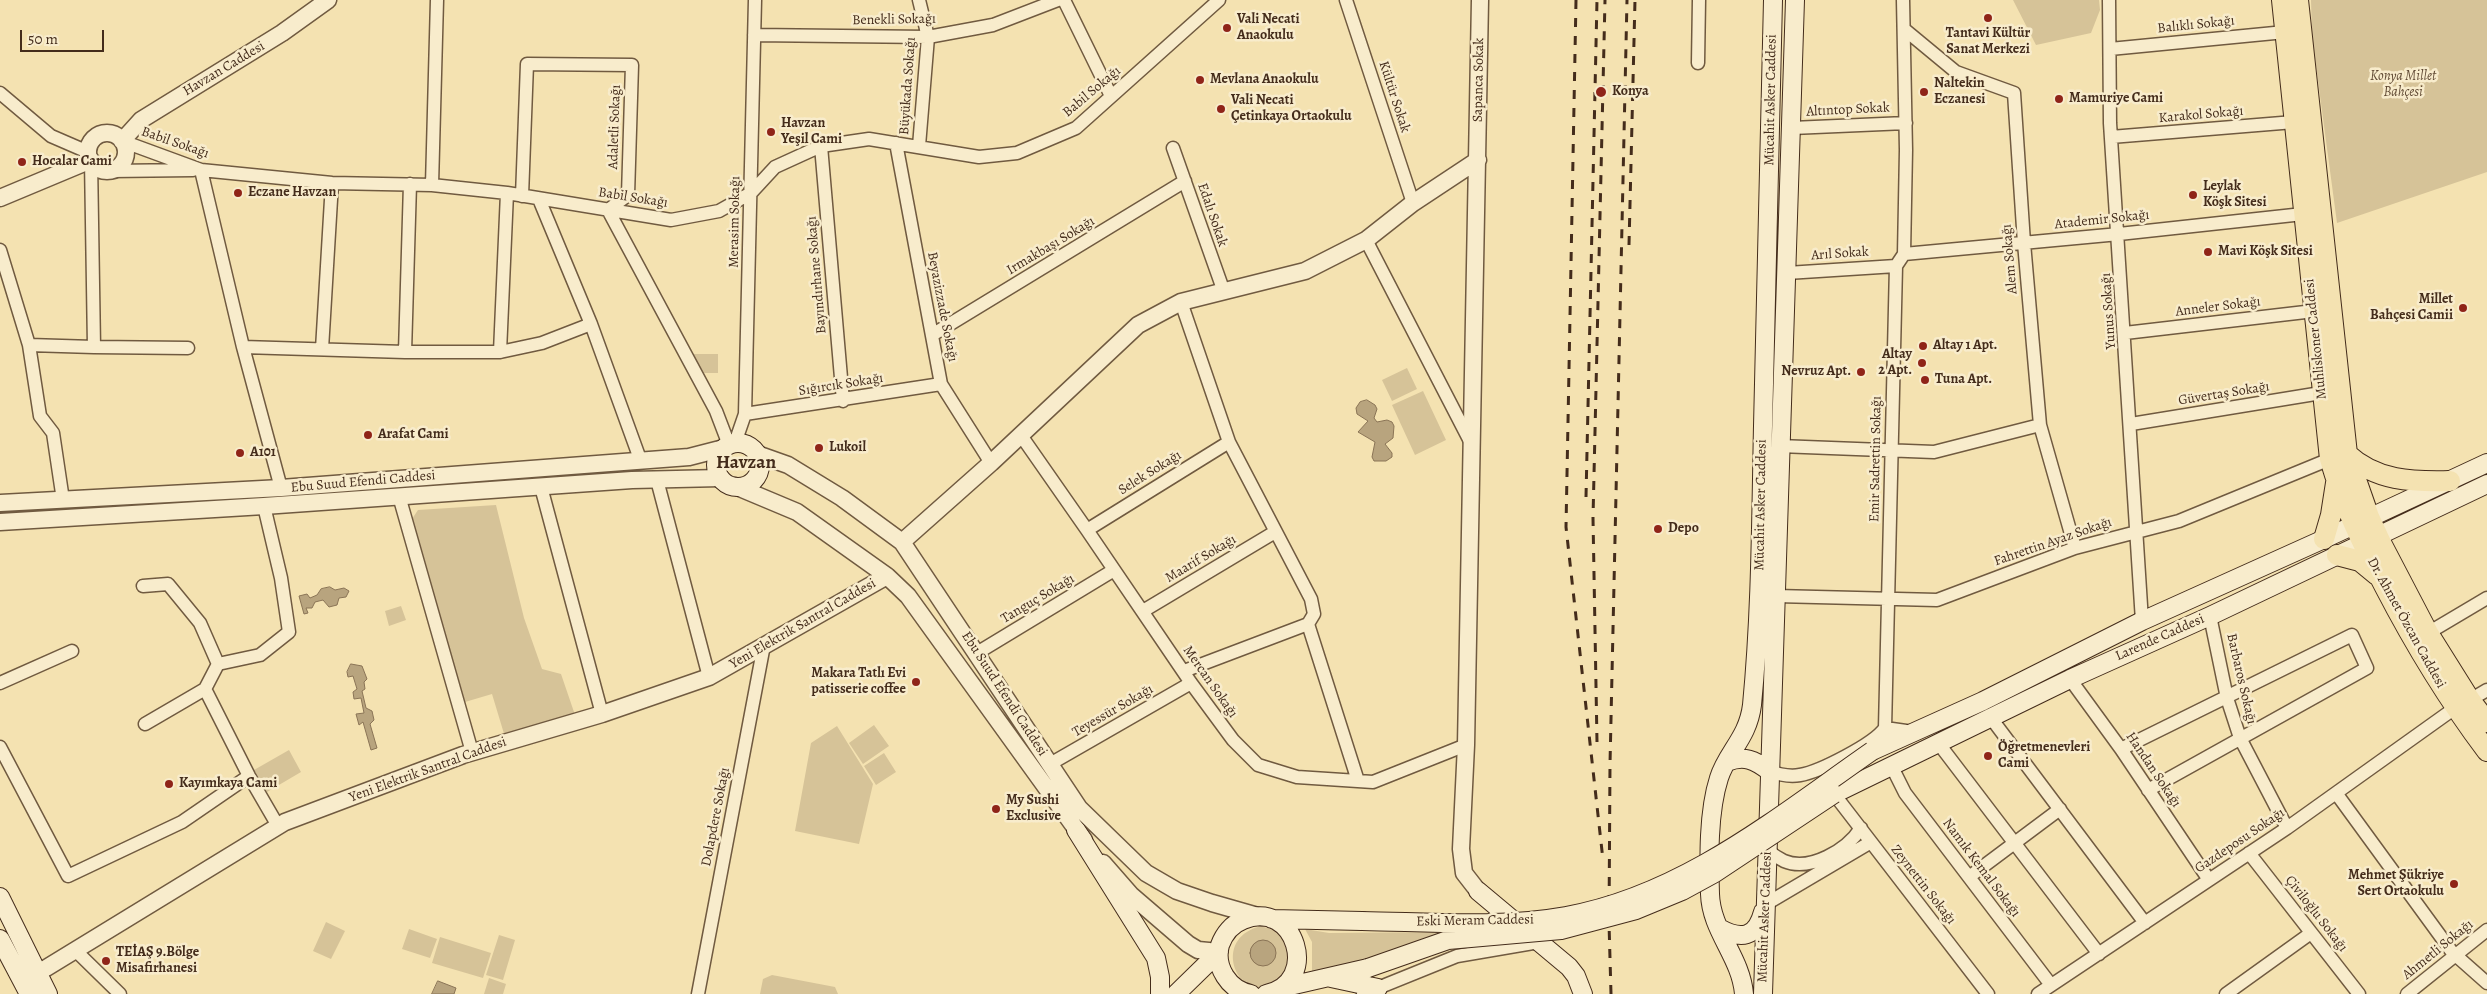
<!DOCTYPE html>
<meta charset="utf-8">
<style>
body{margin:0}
#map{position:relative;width:2487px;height:994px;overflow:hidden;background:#f4e2b1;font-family:Alegreya,serif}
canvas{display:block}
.scale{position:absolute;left:20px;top:30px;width:84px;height:22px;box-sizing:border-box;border:2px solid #442c1b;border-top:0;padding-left:6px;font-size:15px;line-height:18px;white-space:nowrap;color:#442c1b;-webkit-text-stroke:4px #f8eccc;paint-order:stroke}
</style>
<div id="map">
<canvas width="2487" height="994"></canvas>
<div class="scale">50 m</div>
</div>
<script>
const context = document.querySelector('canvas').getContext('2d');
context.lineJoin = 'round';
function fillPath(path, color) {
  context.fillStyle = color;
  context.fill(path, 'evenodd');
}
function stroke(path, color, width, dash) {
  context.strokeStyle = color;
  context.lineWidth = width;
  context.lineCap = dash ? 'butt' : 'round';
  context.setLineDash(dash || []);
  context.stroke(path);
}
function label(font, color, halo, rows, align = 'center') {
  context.font = font + ' Alegreya,serif';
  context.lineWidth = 5;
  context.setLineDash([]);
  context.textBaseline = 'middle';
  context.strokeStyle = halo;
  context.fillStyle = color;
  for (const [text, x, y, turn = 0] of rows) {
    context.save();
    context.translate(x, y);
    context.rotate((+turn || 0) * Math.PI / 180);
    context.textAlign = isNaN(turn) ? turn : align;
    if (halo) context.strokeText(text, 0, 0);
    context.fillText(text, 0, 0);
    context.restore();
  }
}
const green = new Path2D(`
 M2013 0H2099L2100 10 2091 33 2036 45Z
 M2311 0H2487V172L2337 223 2312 36Z
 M690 354H718V373H703Z
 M1407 368 1417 389 1392 401 1382 380Z
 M1423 391 1446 440 1415 455 1392 405Z
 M496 505 524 618 542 669 561 674 574 712 573 719 505 737 492 694 465 702 412 519 418 510Z
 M401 606 406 620 389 626 385 611Z
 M874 725 889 746 863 764 849 743Z
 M837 726 873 784 859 844 795 831 811 743Z
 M289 750 301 772 267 792 254 770Z
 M884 753 896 772 876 785 864 766Z
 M326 922 345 931 331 959 313 951Z
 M1261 926 1280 932 1292 947 1288 975C1281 979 1272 985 1264 987 1235 994 1213 938 1261 926Z
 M409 929 437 939 430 958 402 949Z
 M1305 929 1329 933 1444 932 1443 936 1312 978V942Z
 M499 935 515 940 503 980 486 975Z
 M440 937 491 953 483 978 432 963Z
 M772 975 835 987 838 994H760L763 979Z
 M489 978 506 984 503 994H484Z`);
const water = new Path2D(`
 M1367 400 1375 405 1377 409 1374 418 1377 422 1387 420 1392 422 1394 426 1393 438 1385 444 1392 453V457L1386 461H1374L1372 457 1375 442 1358 432 1368 421 1357 414 1356 408 1360 402Z
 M330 587 335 590 344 588 349 591 346 597 339 598 337 605 329 607 323 600 315 602 312 608H306L308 613 304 614 299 596 307 594 310 598 317 595 321 589Z
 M351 664 362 666 367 679 364 682 365 689 362 691 366 708 372 711 374 720 370 724 377 748 371 750 363 722 359 725 356 714 364 713 361 698 354 699 353 692 357 689 353 676 348 677 347 672Z
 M1250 953a13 13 0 1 1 26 0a13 13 0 1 1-26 0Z
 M438 981 456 988 454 994H432Z`);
const minor = new Path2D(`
 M919 0 928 37 919 146
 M1064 0 1111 96
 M1346 0 1413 203
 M2109 0 2110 123 2142 621
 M1904 29 1956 72 2014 93 2024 243 2040 425 2075 548
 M754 35 928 37 993 25 1058 0
 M2110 49 2285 32
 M1698 63 1699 0
 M0 93 51 136 88 152
 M1792 128 1906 123
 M2111 137 2294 122
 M122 141 201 170 332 183 432 185 507 193 671 220 719 211 751 193 775 167 821 146 869 139 979 157 1017 153 1076 128 1219 0
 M896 143 941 384 991 463
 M821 146 843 401
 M1173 148 1224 292
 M201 170 243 347 281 488
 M110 171 193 170
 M432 185 437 0
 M522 196 527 64 632 65 628 195 608 210 716 411 729 445
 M539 199 591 324 640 459
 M1366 240 1472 445
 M0 250 29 345 40 416 53 433 63 500
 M1904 254 2119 234 2303 214
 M1787 273 1896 266
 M1181 302 1229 442 1311 599 1314 614 1308 624 1184 671
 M2125 333 2314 311
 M932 335 1185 181
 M29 345 94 347 91 160
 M94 347 188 348
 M243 347 405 352H500L542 343 591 324
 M322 349 332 183
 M405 352 410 184
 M500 352 507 193
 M745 414 941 384
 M2131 424 2321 393
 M1020 434 1087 530 1191 683 1233 740 1258 765 1297 777 1373 782 1466 745
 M735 443 745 414 755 0
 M1779 446 1934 452 2040 425
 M657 480 709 677
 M541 487 602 714
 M399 496 472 752
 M1087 530 1229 442
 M143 586 168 584 200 623 218 664
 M1776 596 1937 600 2075 548 2179 521 2330 459
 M1143 611 1275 532
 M2210 616 2227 698 2240 738 2287 828
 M1308 624 1358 781
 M2428 633 2487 598
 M977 653 1114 570
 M2070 679 2121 749 2209 880
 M0 683 72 651
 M205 689 249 776 278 826
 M2470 700 2487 690
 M1991 718 2145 923
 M145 724 205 689 218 664 260 655 289 632 281 578 264 506
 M1890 741 1885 728 1896 266 1904 254 1906 150 1903 0
 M1939 744 2099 954
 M0 747 68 876 182 822 249 776
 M2121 749 2352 635 2367 668 2148 790
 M1050 764 1191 683
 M1892 767 1905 793 2051 985
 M1769 771C1780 775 1789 777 1800 775 1819 772 1874 744 1885 728L1913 732
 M2336 793 2452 952 2487 983
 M1834 794 1988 994
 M1767 850C1772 854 1778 858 1784 861 1810 872 1847 850 1861 828
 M2249 853 2359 994
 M1969 877 2060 809
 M1766 904 1871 842
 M76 951 120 994
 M698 994 764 645
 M1363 994 1457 956 1539 942
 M2038 994 2287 828 2455 708
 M2226 994 2311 933
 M2407 994 2487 930`);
const tertiary = new Path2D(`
 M88 152a19 19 0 1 1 38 0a19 19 0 1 1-38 0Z
 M122 141 141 120 282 33 328 0
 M0 198 91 160
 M757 454 788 465 842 498 902 542 1079 808 1146 873 1177 891 1212 903 1261 917
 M735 486 797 512 887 576 908 596 1084 840
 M0 503 281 488 689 457 724 448
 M0 522 264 506 632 480 721 478
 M902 542 991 463 1138 325 1181 302 1305 271 1366 240 1413 203 1478 160
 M1103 863 1131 895 1188 944 1198 950 1219 952
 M1478 891 1464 873 1461 849 1466 745 1480 0
 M38 973 285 822 463 755 602 714 709 677 887 576`);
const secondary = new Path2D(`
 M716 465a22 22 0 1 1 44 0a22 22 0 1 1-44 0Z
 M1872 751 1983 701 2142 621 2324 539 2487 463
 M1727 762C1744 755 1755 760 1769 771
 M1834 794 2070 679 2210 616 2487 484
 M1076 830 1156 958 1160 977V994
 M1478 891 1569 967 1576 976 1583 994
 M0 897 48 994
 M1272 919 1362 921
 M1719 928C1741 940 1756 938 1763 912
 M0 939 29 994
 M1331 978 1378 988
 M1281 988 1368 968
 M1176 994 1219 952
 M1251 994C1229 990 1214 967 1220 945 1224 934 1232 924 1243 920 1296 898 1321 983 1266 994
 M1744 994C1741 957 1711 931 1710 894 1709 859 1708 812 1719 778 1727 752 1748 738 1752 705 1761 612 1761 519 1763 426 1766 284 1770 142 1773 0
 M1763 994 1795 0`);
const primary = new Path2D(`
 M2282 0 2330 459C2343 504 2363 545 2385 587 2415 645 2448 699 2487 751
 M2298 0 2347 454 2369 517 2381 543 2428 633 2470 700 2487 722
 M2347 454C2376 481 2412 482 2450 481
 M2324 539 2331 515 2336 483
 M2337 555 2360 561 2377 575`);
const rail = new Path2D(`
 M1576 0 1566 527 1603 860
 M1629 245 1635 0
 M1586 497 1597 0
 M1597 742 1593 518 1605 0
 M1611 994 1609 923 1610 764 1627 0`);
const secondaryBridge = new Path2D(`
 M1362 921C1429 922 1499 928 1566 916 1683 895 1777 817 1872 751
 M1368 968 1448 940 1561 930 1636 910 1682 891 1715 873 1834 794`);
const markers = [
 [1988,18,5,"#8f2418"],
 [1227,28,5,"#8f2418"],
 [1200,80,5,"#8f2418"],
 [1601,92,6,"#8f2418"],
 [1924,92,5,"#8f2418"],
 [2059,99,5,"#8f2418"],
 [1221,109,5,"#8f2418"],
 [771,132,5,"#8f2418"],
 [22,162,5,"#8f2418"],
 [238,193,5,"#8f2418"],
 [2193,195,5,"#8f2418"],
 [2208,252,5,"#8f2418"],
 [2463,308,5,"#8f2418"],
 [1923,346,5,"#8f2418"],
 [1922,363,5,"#8f2418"],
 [1861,372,5,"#8f2418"],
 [1925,380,5,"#8f2418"],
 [368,435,5,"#8f2418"],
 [819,448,5,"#8f2418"],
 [240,453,5,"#8f2418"],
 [1658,529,5,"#8f2418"],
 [916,682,5,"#8f2418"],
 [1988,756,5,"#8f2418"],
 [169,784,5,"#8f2418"],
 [996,809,5,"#8f2418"],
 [2454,884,5,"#8f2418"],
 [106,961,5,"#8f2418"]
];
const streetNames = [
 ["Benekli Sokağı",894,20,-1],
 ["Balıklı Sokağı",2196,25,-6],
 ["Havzan Caddesi",224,69,-31],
 ["Sapanca Sokak",1479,80,-89],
 ["Büyükada Sokağı",908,86,-86],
 ["Babil Sokağı",1092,92,-40],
 ["Kültür Sokak",1394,97,72],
 ["Mücahit Asker Caddesi",1771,100,-89],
 ["Altıntop Sokak",1848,110,-3],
 ["Karakol Sokağı",2201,115,-5],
 ["Adaletli Sokağı",615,127,-88],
 ["Babil Sokağı",175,143,19],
 ["Babil Sokağı",633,198,9],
 ["Edalı Sokak",1212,215,71],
 ["Atademir Sokağı",2102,220,-6],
 ["Merasim Sokağı",735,222,-89],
 ["Irmakbaşı Sokağı",1051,246,-31],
 ["Arıl Sokak",1840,254,-4],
 ["Alem Sokağı",2010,259,-95],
 ["Bayındırhane Sokağı",817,275,-95],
 ["Beyazizzade Sokağı",942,307,79],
 ["Anneler Sokağı",2218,307,-7],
 ["Yunus Sokağı",2109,311,-94],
 ["Muhliskoner Caddesi",2316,339,-96],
 ["Sığırcık Sokağı",841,385,-9],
 ["Güvertaş Sokağı",2224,394,-9],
 ["Emir Sadrettin Sokağı",1876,459,-89],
 ["Selek Sokağı",1150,473,-32],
 ["Ebu Suud Efendi Caddesi",363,482,-5],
 ["Mücahit Asker Caddesi",1761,505,-89],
 ["Fahrettin Ayaz Sokağı",2053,542,-19],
 ["Maarif Sokağı",1201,559,-31],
 ["Tanguç Sokağı",1038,599,-31],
 ["Dr. Ahmet Özcan Caddesi",2406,623,61],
 ["Yeni Elektrik Santral Caddesi",803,624,-30],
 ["Larende Caddesi",2160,638,-24],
 ["Barbaros Sokağı",2241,679,77],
 ["Mercan Sokağı",1210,682,55],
 ["Ebu Suud Efendi Caddesi",1004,694,57],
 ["Teyessür Sokağı",1113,711,-30],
 ["Yeni Elektrik Santral Caddesi",428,770,-20],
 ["Handan Sokağı",2153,770,56],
 ["Dolapdere Sokağı",716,817,-79],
 ["Gazdeposu Sokağı",2240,841,-34],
 ["Namık Kemal Sokağı",1981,868,53],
 ["Zeynettin Sokağı",1923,885,52],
 ["Çiviloğlu Sokağı",2316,914,52],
 ["Mücahit Asker Caddesi",1765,917,-88],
 ["Eski Meram Caddesi",1475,921,-1],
 ["Ahmetli Sokağı",2438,950,-39]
];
const poiNames = [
 ["Vali Necati",1237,20],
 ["Anaokulu",1237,36],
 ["Tantavi Kültür",1988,34,"center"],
 ["Sanat Merkezi",1988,50,"center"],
 ["Mevlana Anaokulu",1210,80],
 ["Naltekin",1934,84],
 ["Eczanesi",1934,100],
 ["Konya",1612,92],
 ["Mamuriye Cami",2069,99],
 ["Vali Necati",1231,101],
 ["Çetinkaya Ortaokulu",1231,117],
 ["Havzan",781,124],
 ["Yeşil Cami",781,140],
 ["Hocalar Cami",32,162],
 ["Leylak",2203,187],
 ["Köşk Sitesi",2203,203],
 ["Eczane Havzan",248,193],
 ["Mavi Köşk Sitesi",2218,252],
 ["Millet",2453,300,"right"],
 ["Bahçesi Camii",2453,316,"right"],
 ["Altay 1 Apt.",1933,346],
 ["Altay",1912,355,"right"],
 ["2 Apt.",1912,371,"right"],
 ["Nevruz Apt.",1851,372,"right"],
 ["Tuna Apt.",1935,380],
 ["Arafat Cami",378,435],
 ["Lukoil",829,448],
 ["A101",250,453],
 ["Depo",1668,529],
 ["Makara Tatlı Evi",906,674,"right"],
 ["patisserie coffee",906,690,"right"],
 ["Öğretmenevleri",1998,748],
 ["Cami",1998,764],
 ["Kayımkaya Cami",179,784],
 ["My Sushi",1006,801],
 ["Exclusive",1006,817],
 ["Mehmet Şükriye",2444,876,"right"],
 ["Sert Ortaokulu",2444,892,"right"],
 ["TEİAŞ 9.Bölge",116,953],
 ["Misafirhanesi",116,969]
];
const parkNames = [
 ["Konya Millet",2403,77],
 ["Bahçesi",2403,93]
];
const districtNames = [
 ["Havzan",746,463]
];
fillPath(green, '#d6c398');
fillPath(water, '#b8a47e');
stroke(water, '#8a7456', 1);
stroke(minor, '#705a40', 15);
stroke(tertiary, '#705a40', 19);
stroke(secondary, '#442c1b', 20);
stroke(primary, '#442c1b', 22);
stroke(minor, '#f8eccc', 12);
stroke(tertiary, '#f8eccc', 16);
stroke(secondary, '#f8eccc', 18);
stroke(primary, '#f4e2b1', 20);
stroke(rail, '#442c1b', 3, [9, 9]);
stroke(secondaryBridge, '#442c1b', 20, []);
stroke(secondaryBridge, '#f8eccc', 18);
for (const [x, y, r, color] of markers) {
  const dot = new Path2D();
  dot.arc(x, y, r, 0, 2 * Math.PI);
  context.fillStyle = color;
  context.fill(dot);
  stroke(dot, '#f8eccc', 2);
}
label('14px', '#442c1b', '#f8eccc', streetNames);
label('bold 14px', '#442c1b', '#f8eccc', poiNames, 'left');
label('italic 14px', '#614a34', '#f8eccc', parkNames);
label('bold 19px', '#442c1b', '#f8eccc', districtNames);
</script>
